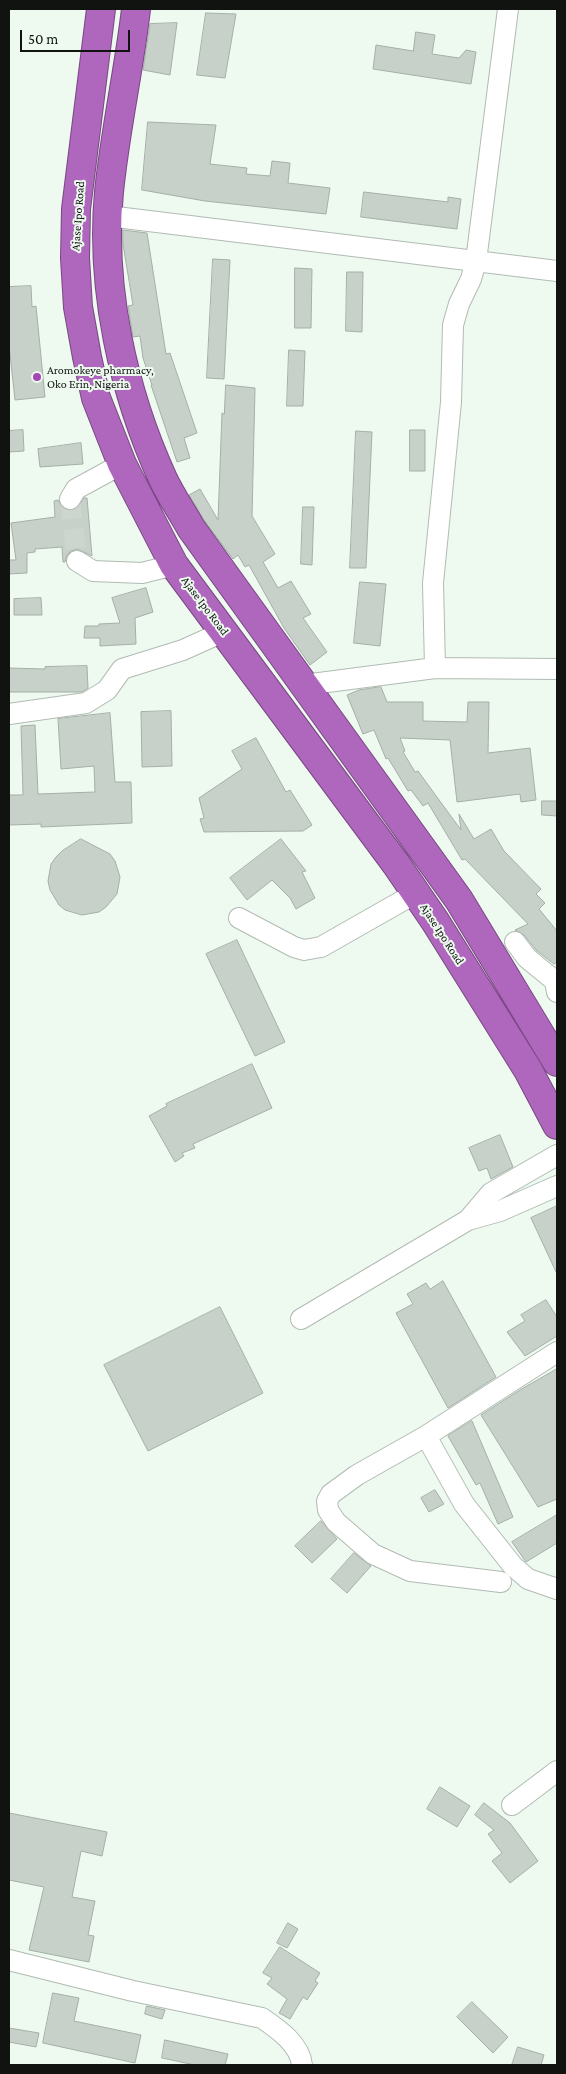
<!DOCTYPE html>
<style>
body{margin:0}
#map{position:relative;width:566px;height:2074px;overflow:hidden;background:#eef9f0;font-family:"Crimson Pro",serif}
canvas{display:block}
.frame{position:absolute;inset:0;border:10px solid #101310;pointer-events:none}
.scale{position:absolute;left:20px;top:30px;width:110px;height:22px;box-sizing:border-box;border:2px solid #101310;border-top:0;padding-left:6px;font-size:15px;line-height:18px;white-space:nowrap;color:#101310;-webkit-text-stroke:4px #eef9f0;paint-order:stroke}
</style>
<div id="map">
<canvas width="566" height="2074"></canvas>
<div class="frame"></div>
<div class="scale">50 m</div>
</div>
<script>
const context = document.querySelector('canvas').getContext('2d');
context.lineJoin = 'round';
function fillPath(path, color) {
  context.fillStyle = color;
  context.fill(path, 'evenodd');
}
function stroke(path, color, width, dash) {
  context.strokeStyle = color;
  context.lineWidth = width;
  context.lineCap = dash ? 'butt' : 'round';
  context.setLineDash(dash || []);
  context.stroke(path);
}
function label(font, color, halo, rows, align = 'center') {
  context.font = font + ' "Crimson Pro",serif';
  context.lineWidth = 4;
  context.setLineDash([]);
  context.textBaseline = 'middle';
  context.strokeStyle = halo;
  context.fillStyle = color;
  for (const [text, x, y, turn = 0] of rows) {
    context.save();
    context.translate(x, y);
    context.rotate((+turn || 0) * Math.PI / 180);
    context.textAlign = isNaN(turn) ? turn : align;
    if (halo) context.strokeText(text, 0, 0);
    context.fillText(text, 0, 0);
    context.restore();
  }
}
const building = new Path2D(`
 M206 13 236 14 225 78 197 75Z
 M177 23 170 75 143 70 150 24Z
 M416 32 435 35 432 54 459 58 466 50 476 52 471 84 373 69 376 45 413 51Z
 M148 122 216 125 210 164 247 168 246 174 270 176 272 161 290 163 288 183 330 188 326 214 205 201 142 190Z
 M364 192 448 202V197L461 199 457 229 361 217Z
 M123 230 147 233 166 354 170 353 197 433 184 438 190 458 177 462 151 385H152L143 358 140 336 133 337 128 306 133 305 123 244Z
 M213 259 230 260 224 379 207 378Z
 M295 268 312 269 311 328H295Z
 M347 272H363L362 332 346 331Z
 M31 286 32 307 36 306 45 397 15 400 9 345V287Z
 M289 350 305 351 303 406H287Z
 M226 385 255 388 252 516 275 554 263 562 278 588 291 581 311 614 303 618 327 652 310 665 284 628 249 565 245 567 238 555 233 559 204 520 189 495 200 489 218 520 222 413 224 414Z
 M23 430 24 451 9 452V431Z
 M410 430H425V471H410Z
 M356 431 372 432 366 568H350Z
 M81 443 83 464 40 467 38 449Z
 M84 498H87L92 556 77 549 71 551 67 555 65 562H63L62 547 35 549V552L27 553V573L9 574V560H16L11 523 55 517 54 501 58 500 64 509 70 511 76 509Z
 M303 507H314L312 565 301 564Z
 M360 582 386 584 380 646 354 643Z
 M146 588 153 612 135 618 136 644 100 646V638H84L85 626H99V624L120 623 112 598Z
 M41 598 42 615H14V599Z
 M87 666 88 688 82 692H9V668L45 669V667Z
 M381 687 387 702H423V721L467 722 468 702H489L488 753 530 748 536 800 521 802 520 794 457 802 450 740 400 738 405 751 403 752 415 772 418 771 461 830 459 814 474 839 491 829 504 851 541 889 536 894 545 903 539 909 557 931V962L554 964 536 950 524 935 515 930 528 924 465 859 462 860 428 803 423 806 411 790 408 791 388 758 386 759 374 730 363 734 347 695 359 690Z
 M171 711 172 766 142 767 141 712Z
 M110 713 115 782H131L132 823 41 827V824L9 825V795H23L21 726 35 725 38 794 95 792 94 766 61 769 58 719Z
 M256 738 286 792 290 790 312 825 303 831 204 832 200 819 204 818 199 798 242 769 232 751Z
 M542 801H557V816L542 815Z
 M81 839 110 854 115 861 120 877 117 894 106 907 99 912 82 915 65 910 59 905 50 890 48 881 51 864 56 857 62 851Z
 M281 839 306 871 302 872 315 898 296 909 290 898 272 880 247 900 230 878Z
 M237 940 285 1042 255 1056 206 954Z
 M252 1064 272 1108 193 1144 195 1148 182 1153 184 1156 175 1162 149 1116 167 1106 166 1104Z
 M500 1135 513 1167 491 1179 487 1168 479 1171 469 1148Z
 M557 1206V1274L531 1218Z
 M443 1281 496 1377 448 1408 396 1313 413 1304 407 1294 426 1283 430 1289Z
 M546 1300 557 1317V1336L525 1356 507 1332 525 1321 521 1315Z
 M220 1307 263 1393 148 1451 104 1365Z
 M557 1369V1499L538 1507 481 1415 520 1390Z
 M472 1421 513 1517 498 1524 480 1483 476 1485 448 1436Z
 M435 1490 444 1504 429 1512 421 1498Z
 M557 1515V1543L526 1562 512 1542Z
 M321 1521 337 1539 312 1563 295 1546Z
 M354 1553 371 1566 347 1593 331 1579Z
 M440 1787 470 1806 457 1827 427 1809Z
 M484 1803 510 1823 538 1861 510 1883 492 1861 502 1853 488 1834 494 1830 475 1815Z
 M9 1813 107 1832 102 1856 81 1851 72 1897 95 1901 88 1935 94 1936 89 1962 29 1950 44 1887 9 1880Z
 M288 1923 298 1929 287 1948 277 1943Z
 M280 1947 320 1973 315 1981 318 1983 307 2000 303 1997 290 2019 279 2013 287 1999 267 1984 272 1978 263 1973Z
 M53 1993 79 1998 74 2021 141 2035 135 2063 43 2043Z
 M472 2002 508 2037 493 2053 457 2017Z
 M147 2006 165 2010 162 2019 145 2014Z
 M9 2028 39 2033 36 2047 9 2042Z
 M165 2040 228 2054 225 2065H195L162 2058Z
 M518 2047 544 2055 541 2065H512Z`);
const minorTunnel = new Path2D(`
 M70 499 77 561`);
const minor = new Path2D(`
 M108 216 557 271
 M70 499 76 489 122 464
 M77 561 93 571 142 573 174 565
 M435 668 433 583 451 402 453 325 459 304 471 279 476 261 508 9
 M304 685 435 668 557 669
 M9 714 86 703 107 690 122 669 183 650 225 631
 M239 918 294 947 304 950 321 947 416 893
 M515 942 527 958 555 981 557 992
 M468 1220 491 1193 557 1155
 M301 1319 468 1220 500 1211 557 1186
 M426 1436 464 1504 513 1566 528 1579 557 1589
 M501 1582 410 1571 373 1554 336 1522 328 1510 327 1501 331 1494 357 1475 426 1436 557 1352
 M512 1805 557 1771
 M9 1960 133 1991 262 2018C278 2029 300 2044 302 2065`);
const highway = new Path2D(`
 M101 9 76 209 75 258 78 307 87 357 96 398 122 464 174 565 396 864 435 921 528 1070 557 1125
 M136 9C129 70 115 131 109 192 100 287 123 392 163 479 171 496 182 512 191 528L459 900 557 1062`);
const markers = [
 [37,377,5,"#a348b4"]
];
const streetNames = [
 ["Ajase Ipo Road",78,216,-86],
 ["Ajase Ipo Road",205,606,53],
 ["Ajase Ipo Road",442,934,57]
];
const poiNames = [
 ["Aromokeye pharmacy,",47,370],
 ["Oko Erin, Nigeria",47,384]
];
fillPath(building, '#c7d1c9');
stroke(building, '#a4afa6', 1);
stroke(minorTunnel, '#cdd6ce', 20, [20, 10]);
stroke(minor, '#b1bbb3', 22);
stroke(highway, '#774980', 30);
stroke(minor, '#fff', 20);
stroke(highway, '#af66bd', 28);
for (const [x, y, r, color] of markers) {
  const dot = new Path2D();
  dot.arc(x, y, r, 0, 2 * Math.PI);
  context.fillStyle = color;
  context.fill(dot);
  stroke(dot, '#eef9f0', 2);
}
label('12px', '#101310', '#eef9f0', streetNames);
label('12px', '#101310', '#eef9f0', poiNames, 'left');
</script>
